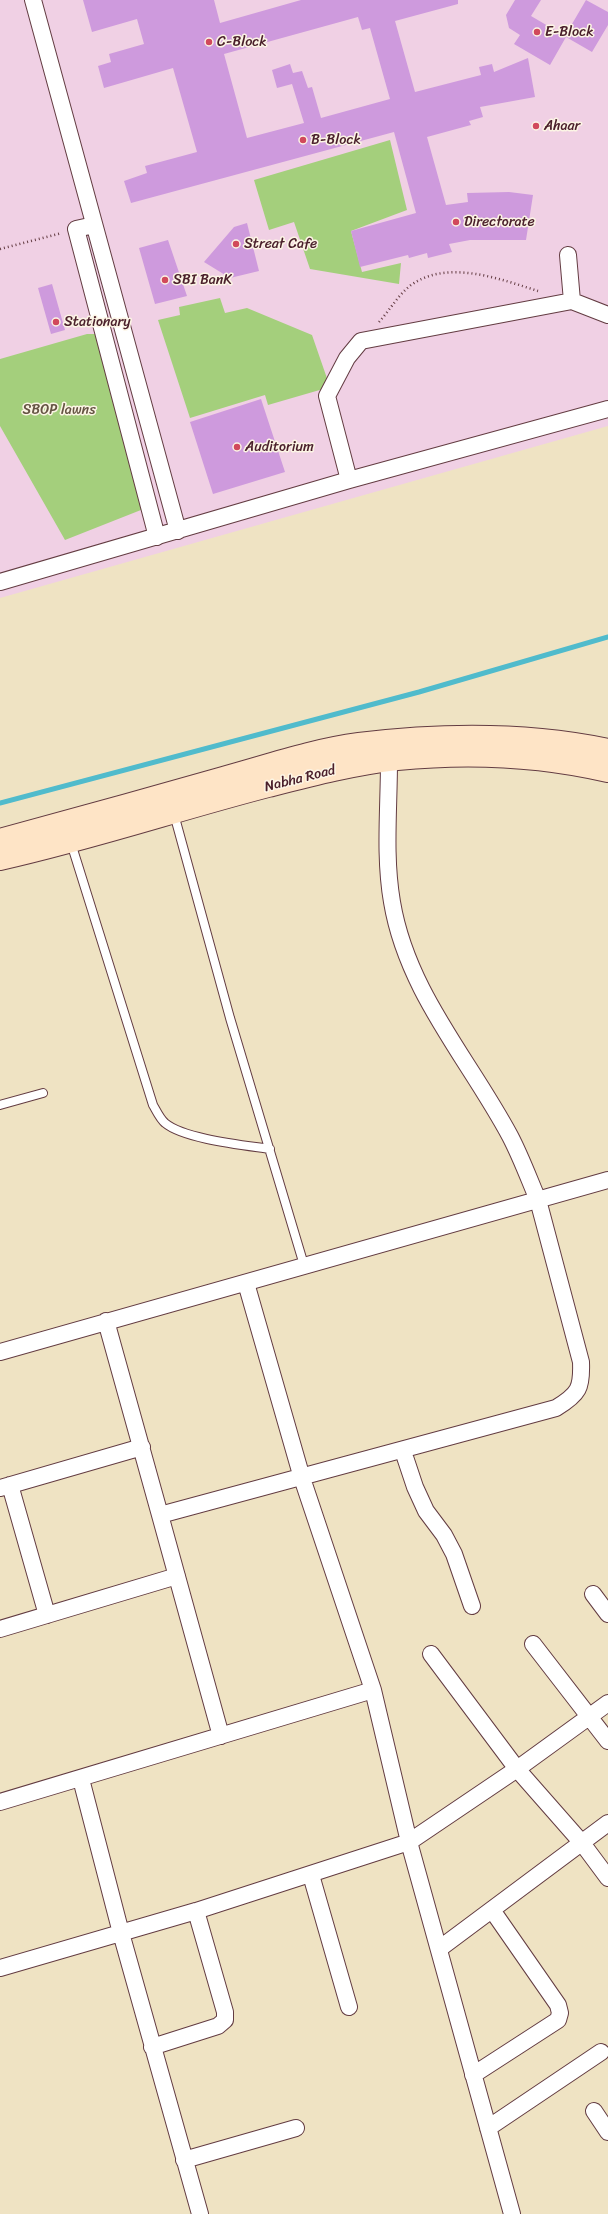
<!DOCTYPE html>
<style>
body{margin:0}
canvas{display:block;background:#efe3c3}
</style>
<canvas width="608" height="2214"></canvas>
<script>
const context = document.querySelector('canvas').getContext('2d');
context.lineJoin = 'round';
function fillPath(path, color) {
  context.fillStyle = color;
  context.fill(path, 'evenodd');
}
function stroke(path, color, width, dash) {
  context.strokeStyle = color;
  context.lineWidth = width;
  context.lineCap = dash ? 'butt' : 'round';
  context.setLineDash(dash || []);
  context.stroke(path);
}
function label(font, color, halo, rows, align = 'center') {
  context.font = font + ' Sriracha,sans-serif';
  context.lineWidth = 3;
  context.setLineDash([]);
  context.textBaseline = 'middle';
  context.strokeStyle = halo;
  context.fillStyle = color;
  for (const [text, x, y, turn = 0] of rows) {
    context.save();
    context.translate(x, y);
    context.rotate((+turn || 0) * Math.PI / 180);
    context.textAlign = isNaN(turn) ? turn : align;
    if (halo) context.strokeText(text, 0, 0);
    context.fillText(text, 0, 0);
    context.restore();
  }
}
const built = new Path2D(`
 M0 0H608V426L0 598Z`);
const green = new Path2D(`
 M390 140 407 210 351 231 362 272 401 263 399 284 310 269 294 222 269 230 254 180Z
 M220 298 225 313 247 308 312 335 330 387 268 405 265 395 190 418 158 320 180 315 179 307Z
 M87 334H99L146 508 65 540 0 426V359Z`);
const stream = new Path2D(`
 M0 803 419 692 608 637`);
const building = new Path2D(`
 M83 0H214L220 23 301 0H458V4L395 21 415 92 481 75 479 67 492 64 494 72 528 58 535 97 480 107 483 117 469 121 471 125 427 137 446 205 468 202 467 193 509 192 533 195 526 240H470L449 244 452 252 428 258 427 253 409 258 408 255 360 267 351 231 416 213 394 132 131 203 124 181 147 173 145 166 197 152 173 68 104 88 98 66 111 62 109 54 144 44 137 19 92 32ZM358 17 362 30 370 28 390 99 321 118 312 87 308 88 302 71 293 73 290 64 272 70 277 88 292 84 304 123 247 138 224 54Z
 M515 0H541L531 16 565 36 586 0 608 12V25L592 52 566 37 550 65 514 44 520 35 509 28 506 15Z
 M247 223 259 271 230 278 204 262 234 227Z
 M168 240 187 296 155 304 139 248Z
 M52 284 65 330 51 334 38 288Z
 M261 399 285 472 213 494 190 422Z`);
const path = new Path2D(`
 M0 249 62 233
 M379 322C390 310 398 295 411 285 448 259 500 279 538 291`);
const lane = new Path2D(`
 M174 814 230 1018 304 1265
 M71 843 153 1105C156 1110 160 1119 165 1123 184 1139 243 1145 270 1149
 M0 1105 43 1093`);
const street = new Path2D(`
 M33 0 178 531
 M94 225 76 229 157 537
 M568 255 572 301
 M349 480 327 396 347 358 361 341 572 301 608 315
 M0 582 349 480 608 409
 M246 1283 302 1478 373 1690 409 1842 512 2214
 M106 1321 160 1515 556 1408C579 1394 582 1388 581 1362L538 1200C529 1179 521 1157 510 1136 469 1059 407 992 392 902 384 856 389 808 389 761
 M0 1352 608 1180
 M403 1451 415 1487 426 1511 444 1535 454 1554 472 1606
 M10 1485 47 1615
 M0 1488 142 1447
 M160 1515 221 1736
 M593 1594 608 1614
 M0 1629 177 1576
 M533 1644 608 1741
 M431 1654 517 1769 582 1843 608 1878
 M81 1779 121 1933 200 2214
 M0 1802 373 1690
 M311 1875 349 2007
 M439 1949 608 1823
 M0 1968 196 1911 409 1842 517 1769 608 1703
 M152 2047 218 2026 225 2020V2012L196 1911
 M473 2075 558 2020 560 2013 558 2005 492 1910
 M594 2111 608 2132
 M488 2128 601 2052
 M184 2160 296 2128`);
const secondary = new Path2D(`
 M0 840C74 820 149 799 223 778 267 766 313 750 359 744 441 734 527 733 608 750
 M0 859C90 839 179 809 268 786 311 775 353 764 397 759 468 752 539 755 608 771`);
const markers = [
 [537,32,4,"#d1495b"],
 [209,42,4,"#d1495b"],
 [536,126,4,"#d1495b"],
 [303,140,4,"#d1495b"],
 [456,222,4,"#d1495b"],
 [236,244,4,"#d1495b"],
 [165,280,4,"#d1495b"],
 [56,322,4,"#d1495b"],
 [237,447,4,"#d1495b"]
];
const poiNames = [
 ["E-Block",545,32],
 ["C-Block",217,42],
 ["Ahaar",544,126],
 ["B-Block",311,140],
 ["Directorate",464,222],
 ["Streat Cafe",244,244],
 ["SBI BanK",173,280],
 ["Stationary",64,322],
 ["Auditorium",245,447]
];
const parkNames = [
 ["SBOP lawns",59,410]
];
const streetNames = [
 ["Nabha Road",300,779,-14]
];
fillPath(built, '#f0d0e4');
fillPath(green, '#a4cf7c');
stroke(stream, '#50bbcc', 5);
fillPath(building, '#ce9add');
stroke(lane, '#633c42', 10);
stroke(street, '#633c42', 18);
stroke(secondary, '#633c42', 24);
stroke(path, '#633c42', 2.5, [1, 3]);
stroke(lane, '#fff', 8);
stroke(street, '#fff', 16);
stroke(secondary, '#fee4c6', 22);
for (const [x, y, r, color] of markers) {
  const dot = new Path2D();
  dot.arc(x, y, r, 0, 2 * Math.PI);
  context.fillStyle = color;
  context.fill(dot);
  stroke(dot, '#fcf5e5', 1.5);
}
label('14px', '#4a1f2b', '#fcf5e5', poiNames, 'left');
label('14px', '#655443', '#fcf5e5', parkNames);
label('14px', '#4a1f2b', '#fcf5e5', streetNames);
</script>
